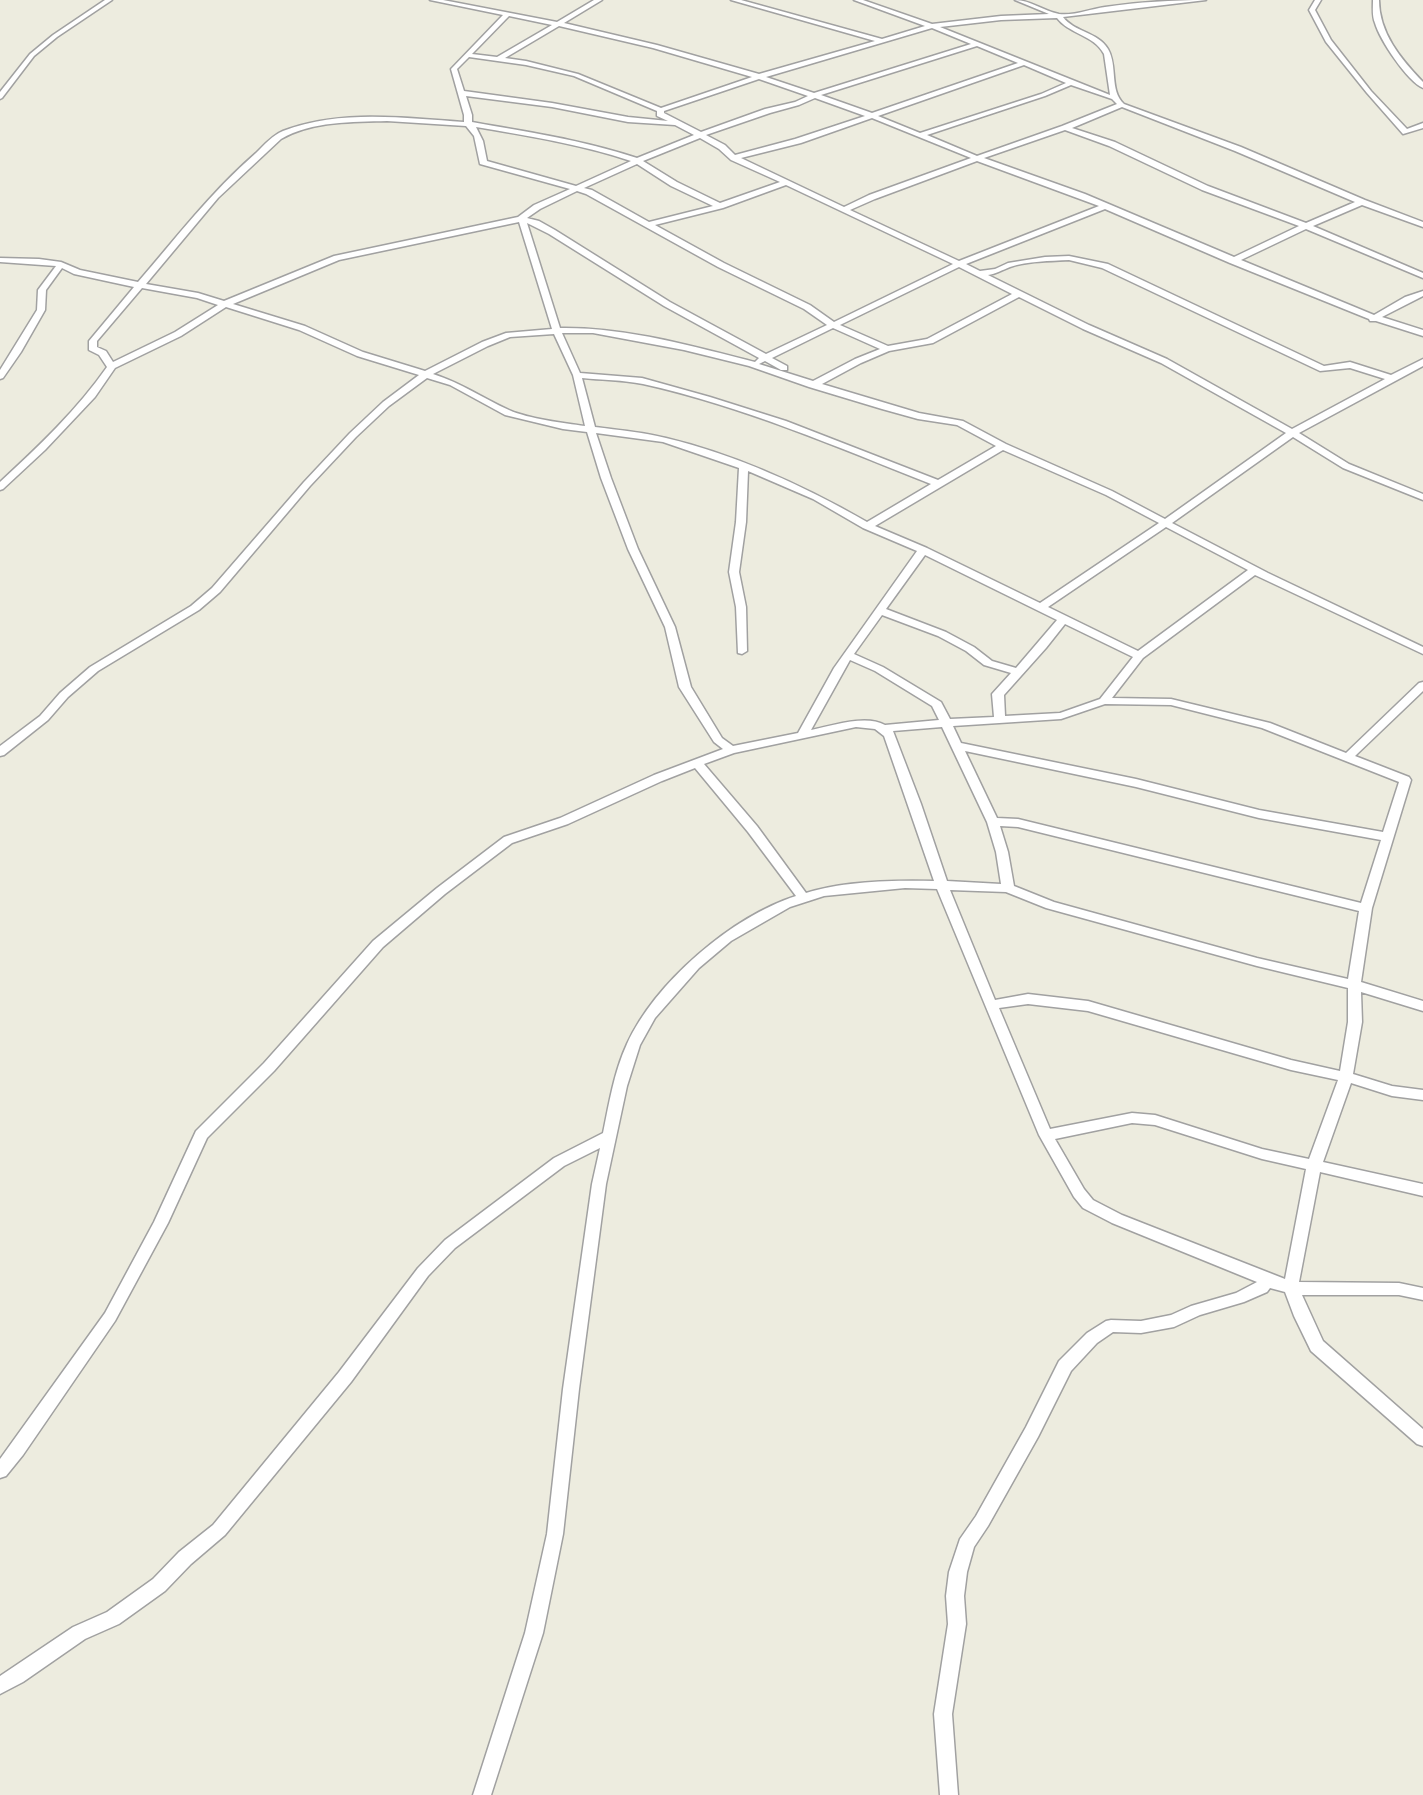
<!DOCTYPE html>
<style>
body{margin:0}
canvas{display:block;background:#edecdf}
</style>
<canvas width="1423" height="1795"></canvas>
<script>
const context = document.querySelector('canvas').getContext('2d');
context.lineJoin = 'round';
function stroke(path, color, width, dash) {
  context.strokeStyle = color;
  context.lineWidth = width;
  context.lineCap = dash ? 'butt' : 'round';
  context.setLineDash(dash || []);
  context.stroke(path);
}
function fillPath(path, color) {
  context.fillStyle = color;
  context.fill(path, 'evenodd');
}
const minor = new Path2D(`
 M105 0H112L57 37 34 56 2 98 0 99V92L30 54 53 35Z
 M430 0H443L557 22 594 0H602L564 23 657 45 759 74 875 41 731 0H741L882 39 925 26 854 0H863L932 24 1001 16 1049 14 1015 0C1031 0 1043 11 1059 14 1074 16 1090 9 1105 7 1138 2 1173 0 1206 0L1063 17C1074 32 1098 32 1108 49 1118 66 1109 90 1124 104L1241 147 1365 200 1423 222V227L1362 205 1313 226 1423 273V278L1306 229 1241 260 1374 315 1405 297 1423 291V296L1382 317 1423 330V336L1376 321H1370L1369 319 1230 263 1105 209 966 264 980 271 995 269 1008 263 1045 257 1069 256 1108 264 1324 366 1350 362 1391 375 1423 359V366L1299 433 1349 464 1423 494V500L1343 468 1293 437 1172 523 1268 573 1423 647V654L1255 575 1143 658 1112 698 1171 699 1270 723 1346 753 1419 683 1423 682V691L1355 756 1409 777 1411 780 1372 908 1361 982 1423 1001V1011L1361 992 1362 1022 1353 1074 1392 1086 1423 1090V1100L1392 1096 1351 1083 1323 1162 1423 1184V1196L1320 1172 1299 1282 1399 1283 1423 1288V1300L1399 1295H1302L1323 1341 1423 1429V1446L1417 1444 1311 1351 1294 1316 1285 1292 1270 1288 1267 1292 1244 1302 1200 1315 1174 1327 1141 1333 1113 1332 1097 1343 1071 1371 1038 1437 988 1526 974 1547 967 1572 964 1596 966 1624 952 1714 958 1795H940L934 1714 948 1624 946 1596 949 1572 960 1539 976 1516 1026 1427 1059 1361 1087 1333 1106 1321 1111 1320 1141 1321 1171 1315 1191 1306 1236 1293 1257 1282 1112 1223 1083 1208 1074 1197 1039 1135 937 889 905 888 824 896 790 907 731 941 699 968 655 1018 640 1045 627 1086 606 1184 579 1389 563 1534 543 1633 491 1795H473L525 1633 547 1534 563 1389 592 1184 600 1148 564 1166 455 1248 428 1276 351 1382 225 1535 191 1564 165 1591 119 1624 85 1639 23 1682 0 1694V1676L73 1627 107 1612 153 1579 179 1552 213 1525 339 1372 418 1268 445 1240 554 1158 603 1133C609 1104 614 1072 627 1044 655 983 731 917 796 896L748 832 695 768 662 781 568 824 512 843 445 894 383 947 274 1071 207 1138 168 1223 115 1321 23 1455 6 1476 0 1478V1459L105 1313 154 1222 196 1131 264 1063 373 941 437 888 504 837 560 818 654 775 723 749 714 742 679 687 665 627 628 549 601 478 587 432 563 429 505 415 450 385 427 378 389 406 356 437 310 486 220 592 199 610 98 671 68 697 48 720 4 755 0 756V746L40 716 60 693 90 667 191 606 212 588 304 482 350 433 383 402 419 375 357 356 299 330 226 307 181 336 115 368 95 397 45 450 3 489 0 490V482C39 446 77 410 107 367L99 355 89 350V341L134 287 74 274 62 268 46 290 45 310 21 352 3 378 0 379V370L37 310 38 290 56 266 0 262V258L39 259 61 262 80 270 138 282C176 238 212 191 256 153 264 145 273 135 283 131 339 109 405 118 464 122V115L451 69 503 15ZM509 16 552 25 497 57 472 54ZM1057 18C1069 34 1094 35 1104 54L1110 95 940 27 1001 20ZM559 26 653 48 752 77 661 108 578 74 526 61 505 58ZM932 28 971 44 814 93 766 77ZM977 46 1018 63 872 113 821 95ZM469 57 526 65 574 76 657 111V116L668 121 628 117 552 103 464 91 457 69ZM1024 65 1066 83 1041 94 920 133 878 116ZM759 79 808 96 795 102 765 109 701 132 664 113V111ZM1071 85 1112 99 1117 104 1062 126 977 156 927 135 1045 96ZM466 96 552 107 628 122 675 125 694 135 637 158C583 140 527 132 472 122V115ZM815 98 865 116 795 139 735 155 725 145 706 135 770 113 799 105ZM1122 107 1235 151 1355 202 1306 223 1208 186 1115 142 1072 128ZM872 118 971 158 869 195 844 207 741 158 801 143ZM387 121 466 126 474 136 480 164 570 189 534 205 518 217 334 256 224 301 198 293 146 284 218 198 281 139C312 121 352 122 387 121ZM476 127C528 136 580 144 631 161L576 186 487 161 483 141ZM1065 130 1109 146 1202 190 1299 226 1234 257 1085 194 984 158ZM700 138 719 149 731 160 780 182 720 203 677 182 643 161ZM977 161 1099 206 959 261 850 210 875 199ZM637 164 671 186 713 206 649 222 592 190 584 188ZM786 185 953 264 834 322 810 305 724 263 655 225 723 208ZM577 191 586 194 718 267 804 309 827 325 766 354 670 302 555 230 539 221 527 218 540 209ZM519 222 552 329 506 333 482 342 425 371 363 352 305 326 233 304 339 260ZM527 223 549 234 664 306 759 358 755 362C692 346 626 327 560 328ZM1069 260 1102 268 1320 371 1350 368 1385 379 1292 429 1167 359 1089 325 988 275C996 274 1002 270 1010 267 1028 261 1050 261 1069 260ZM959 267 1012 294 927 339 888 346 840 325ZM142 288 197 298 218 305 175 332 113 362 106 351 97 347V341ZM1019 297 1083 329 1161 363 1286 433 1165 519 1112 491 1006 444 963 421 919 413 822 384 861 363 889 351 933 343ZM833 328 880 349 855 359 813 381 759 364 765 361 781 370H787V366L772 358ZM562 333H593L684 350 749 366 809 387 882 409 918 419 957 425 996 446 938 480 786 421 710 397 642 378 580 373ZM554 334 573 375 585 426C564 423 529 419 509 410 482 398 462 383 433 374L488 346 510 337ZM582 378C602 380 623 380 643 384 742 406 837 447 931 484L867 522C804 486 737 455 666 438 643 432 619 430 595 427ZM596 433 663 442 739 468 736 522 729 572 736 607 738 653 742 654 747 651 746 607 739 572 746 522 748 471 813 499 863 528 917 551 834 668 798 733 733 746 722 738 691 687 675 627 638 549 611 478ZM1003 450 1106 495 1159 523 1040 603 927 548 875 526ZM1166 527 1248 570 1138 651 1048 607ZM925 555 1057 620 1016 668 992 661 974 647 946 632 886 609ZM882 615 938 636 966 651 984 665 1011 673 992 694 994 717 950 719 941 702 883 667 854 654ZM1065 624 1133 657 1100 699 1060 713 1005 716 1004 695 1046 648ZM850 660 875 671 932 706 939 720 885 725C866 714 831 726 811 730ZM1105 704 1171 705 1262 728 1399 782 1383 832 1259 810 1136 779 961 743 953 726 1061 719ZM856 727 875 729 884 736 934 881C896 880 843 881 806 893L757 826 704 764 734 753ZM942 727 987 822 996 852 1001 884 947 881 921 804 893 731ZM965 751 1136 787 1259 818 1381 840 1361 903 1018 819 997 818ZM1000 826 1018 827 1359 911 1348 979 1257 958 1054 902 1014 886 1008 852ZM950 890 1006 892 1046 908 1257 966 1348 988V1022L1340 1071 1291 1060 1088 1001 1028 994 995 1000ZM1028 1004 1088 1011 1291 1070 1338 1080 1309 1159 1262 1149 1155 1115 1132 1113 1050 1129 999 1008ZM1132 1123 1155 1125 1262 1159 1306 1169 1285 1279 1122 1215 1093 1200 1084 1189 1055 1139Z
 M1315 0H1321L1315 10 1331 40 1371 91 1407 129 1423 123V128L1403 134 1367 93 1326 42 1309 10Z
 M1373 0H1379C1379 33 1401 59 1423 82V88C1407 81 1380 40 1375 23 1372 16 1373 8 1373 0Z`);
stroke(minor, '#a1a1a1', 3);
fillPath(minor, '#fff');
</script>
